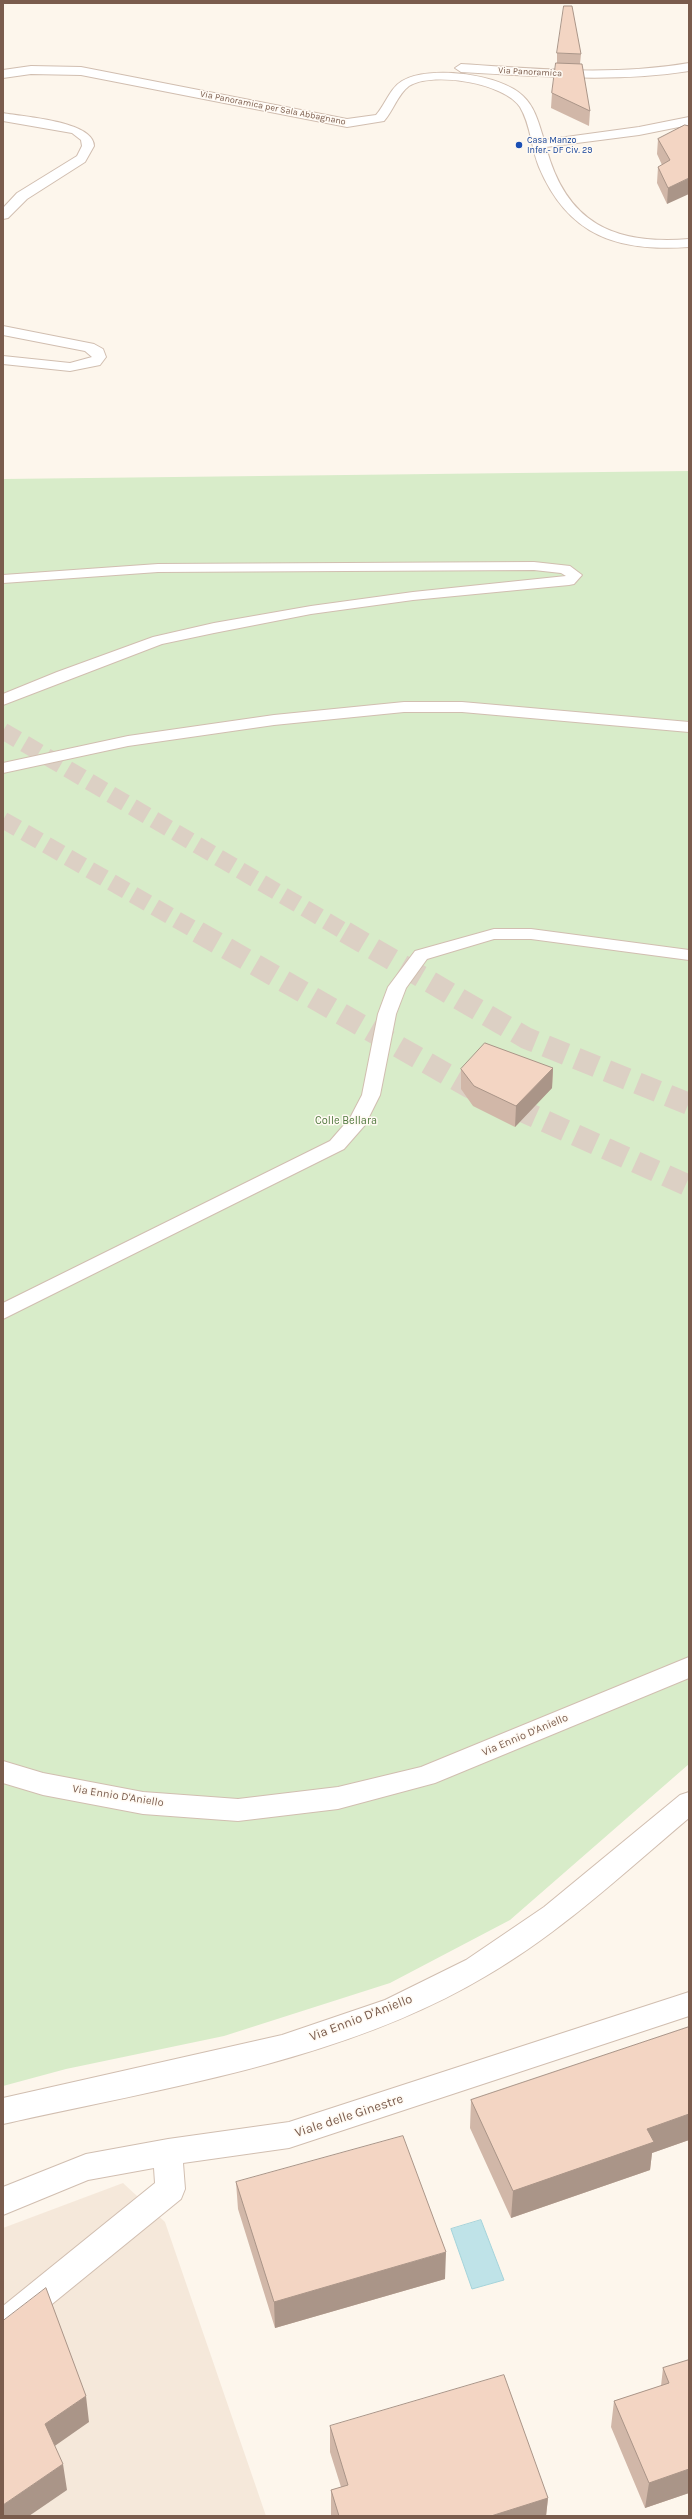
<!DOCTYPE html>
<style>
body{margin:0}
#map{position:relative;width:692px;height:2519px;overflow:hidden;background:#fdf6ec;font-family:Karla,sans-serif}
canvas{display:block}
.frame{position:absolute;inset:0;border:4px solid #7a5c4d;pointer-events:none}
</style>
<div id="map">
<canvas width="692" height="2519"></canvas>
<div class="frame"></div>
</div>
<script>
const context = document.querySelector('canvas').getContext('2d');
context.lineJoin = 'round';
function fillPath(path, color) {
  context.fillStyle = color;
  context.fill(path, 'evenodd');
}
function stroke(path, color, width, dash) {
  context.strokeStyle = color;
  context.lineWidth = width;
  context.lineCap = dash ? 'butt' : 'round';
  context.setLineDash(dash || []);
  context.stroke(path);
}
function label(font, color, halo, rows, align = 'center') {
  context.font = font + ' Karla,sans-serif';
  context.lineWidth = 3;
  context.setLineDash([]);
  context.textBaseline = 'middle';
  context.strokeStyle = halo;
  context.fillStyle = color;
  for (const [text, x, y, turn = 0] of rows) {
    context.save();
    context.translate(x, y);
    context.rotate((+turn || 0) * Math.PI / 180);
    context.textAlign = isNaN(turn) ? turn : align;
    if (halo) context.strokeText(text, 0, 0);
    context.fillText(text, 0, 0);
    context.restore();
  }
}
const residential = new Path2D(`
 M123 2183 165 2222 266 2516H3V2228Z`);
const green = new Path2D(`
 M689 471V1764L510 1920 390 1983 224 2036 66 2069 3 2086V479Z`);
const water = new Path2D(`
 M481 2220 504 2280 472 2289 451 2229Z`);
const trunkTunnelFar1 = new Path2D(`
 M3 731 347 933
 M3 820 200 933`);
const trunkTunnel = new Path2D(`
 M198 932 469 1087 689 1186
 M345 932 526 1038 689 1104`);
const service = new Path2D(`
 M534 562 570 566 582 575 574 584 569 585 413 600 311 614 214 633 162 644 3 705V694L57 672 153 637 214 623 311 606 413 592 566 576 561 573 534 570 158 572 3 583V575L158 564Z
 M404 702H462L689 722V732L462 712H404L274 725 128 746 3 773V763L128 736 274 715Z
 M494 929H531L689 950V960L531 939H494L427 959 406 988 396 1014 380 1095 365 1125 344 1149 3 1319V1303L330 1141 350 1118 362 1095 378 1014 388 987 415 951Z`);
const minor = new Path2D(`
 M689 63V71C613 83 538 76 461 72L455 68 461 64C538 69 613 76 689 63Z
 M31 66 81 67 347 119 376 115C385 105 390 88 402 81 429 65 501 74 523 96 535 107 539 124 544 140L639 127 689 117V125L639 135 546 147C566 223 614 245 689 239V247C618 252 568 236 539 167 531 148 531 125 520 107 505 83 432 71 409 86 398 94 393 111 384 121L347 127 81 75 31 74 3 78V70Z
 M3 113C23 117 94 121 94 146L85 162 27 199 8 218 3 219V208L17 193 77 156 82 146 81 140 72 133 3 121Z
 M3 326 94 344 103 349 106 357 100 365 70 371 3 364V356L70 363 92 357 85 351 3 335Z
 M689 1657V1678L435 1783 338 1809 238 1821 143 1814 43 1795 3 1783V1761L43 1773 143 1792 238 1799 338 1787 421 1767Z
 M689 1992V2016L289 2148 183 2163 185 2189 181 2199 14 2335 3 2340V2306L155 2183 154 2168 88 2180 3 2215V2187L86 2154 168 2139 289 2122Z`);
const tertiary = new Path2D(`
 M689 1792V1818C624 1873 560 1933 486 1976 344 2061 163 2088 3 2124V2098L282 2035 385 2000 466 1960 544 1907 680 1795Z`);
const wall = new Path2D(`
 M557 53 581 54 580 64 590 111 589 126 551 108 552 93 557 63Z
 M685 125 667 204 657 183 658 167 662 165 657 154 658 139Z
 M553 1068 552 1088 515 1127 473 1106 461 1089V1069Z
 M689 2027V2140L652 2153 650 2170 511 2218 470 2128 471 2100Z
 M236 2182 445 2279 275 2328 238 2209Z
 M689 2360V2493L645 2508 611 2427 614 2401 661 2386 663 2368Z
 M330 2426 548 2498 546 2516H331V2490L341 2487 330 2452Z`);
const shadedWall = new Path2D(`
 M689 178V194L667 204 668 188Z
 M553 1068 552 1088 515 1127 516 1106Z
 M689 2114V2140L652 2153 650 2170 511 2218 513 2191 647 2129Z
 M446 2252 445 2279 275 2328 274 2302Z
 M86 2396 89 2422 49 2450 45 2424Z
 M63 2464 67 2490 29 2516H3V2505Z
 M689 2469V2493L645 2508 649 2483Z
 M548 2498 546 2516H491Z`);
const building = new Path2D(`
 M564 6H572L581 54 557 53Z
 M556 63 582 64 590 111 552 93Z
 M685 125 689 126V178L668 188 658 167 670 160 658 139Z
 M485 1043 553 1068 516 1106 474 1086 461 1069Z
 M689 2027V2114L647 2129 654 2142 513 2191 471 2100Z
 M403 2136 446 2252 274 2302 236 2182Z
 M46 2288 86 2396 45 2424 63 2464 3 2505V2321Z
 M689 2360V2469L649 2483 614 2401 669 2383 663 2368Z
 M504 2375 548 2498 491 2516H339L331 2490 348 2485 330 2426Z`);
const markers = [
 [519,145,4,"#1a4fb4"]
];
const farStreetnames = [
 ["Via Panoramica",530,72,3],
 ["Via Panoramica per Sala Abbagnano",273,108,11]
];
const farTransitnames = [
 ["Casa Manzo",527,140],
 ["Infer.- DF Civ. 29",527,150]
];
const parkNames = [
 ["Colle Bellara",346,1121]
];
const streetNames = [
 ["Via Ennio D'Aniello",525,1735,-23],
 ["Via Ennio D'Aniello",118,1796,9]
];
const nearStreetnames = [
 ["Via Ennio D'Aniello",361,2018,-21],
 ["Viale delle Ginestre",349,2116,-18]
];
fillPath(residential, '#f5e8da');
fillPath(green, '#d8ecc9');
fillPath(water, '#bfe3e8');
stroke(water, '#a5d3da', 1);
stroke(trunkTunnelFar1, '#dcd0c4', 17, [17, 8]);
stroke(trunkTunnel, '#dcd0c4', 22, [22, 11]);
stroke(service, '#d1beb0', 2);
stroke(minor, '#d1beb0', 2);
stroke(tertiary, '#d1beb0', 2);
fillPath(service, '#fff');
fillPath(minor, '#fff');
fillPath(tertiary, '#fff');
fillPath(wall, '#d1b7a8');
fillPath(shadedWall, '#aa9588');
fillPath(building, '#f3d5c3');
stroke(building, '#aa9588', 1);
for (const [x, y, r, color] of markers) {
  const dot = new Path2D();
  dot.arc(x, y, r, 0, 2 * Math.PI);
  context.fillStyle = color;
  context.fill(dot);
  stroke(dot, '#fffaf3', 1.5);
}
label('9px', '#7a5c4d', '#fffaf3', farStreetnames);
label('9px', '#164399', '#fffaf3', farTransitnames, 'left');
label('11px', '#537a41', '#fffaf3', parkNames);
label('11px', '#7a5c4d', '#fffaf3', streetNames);
label('13px', '#7a5c4d', '#fffaf3', nearStreetnames);
</script>
